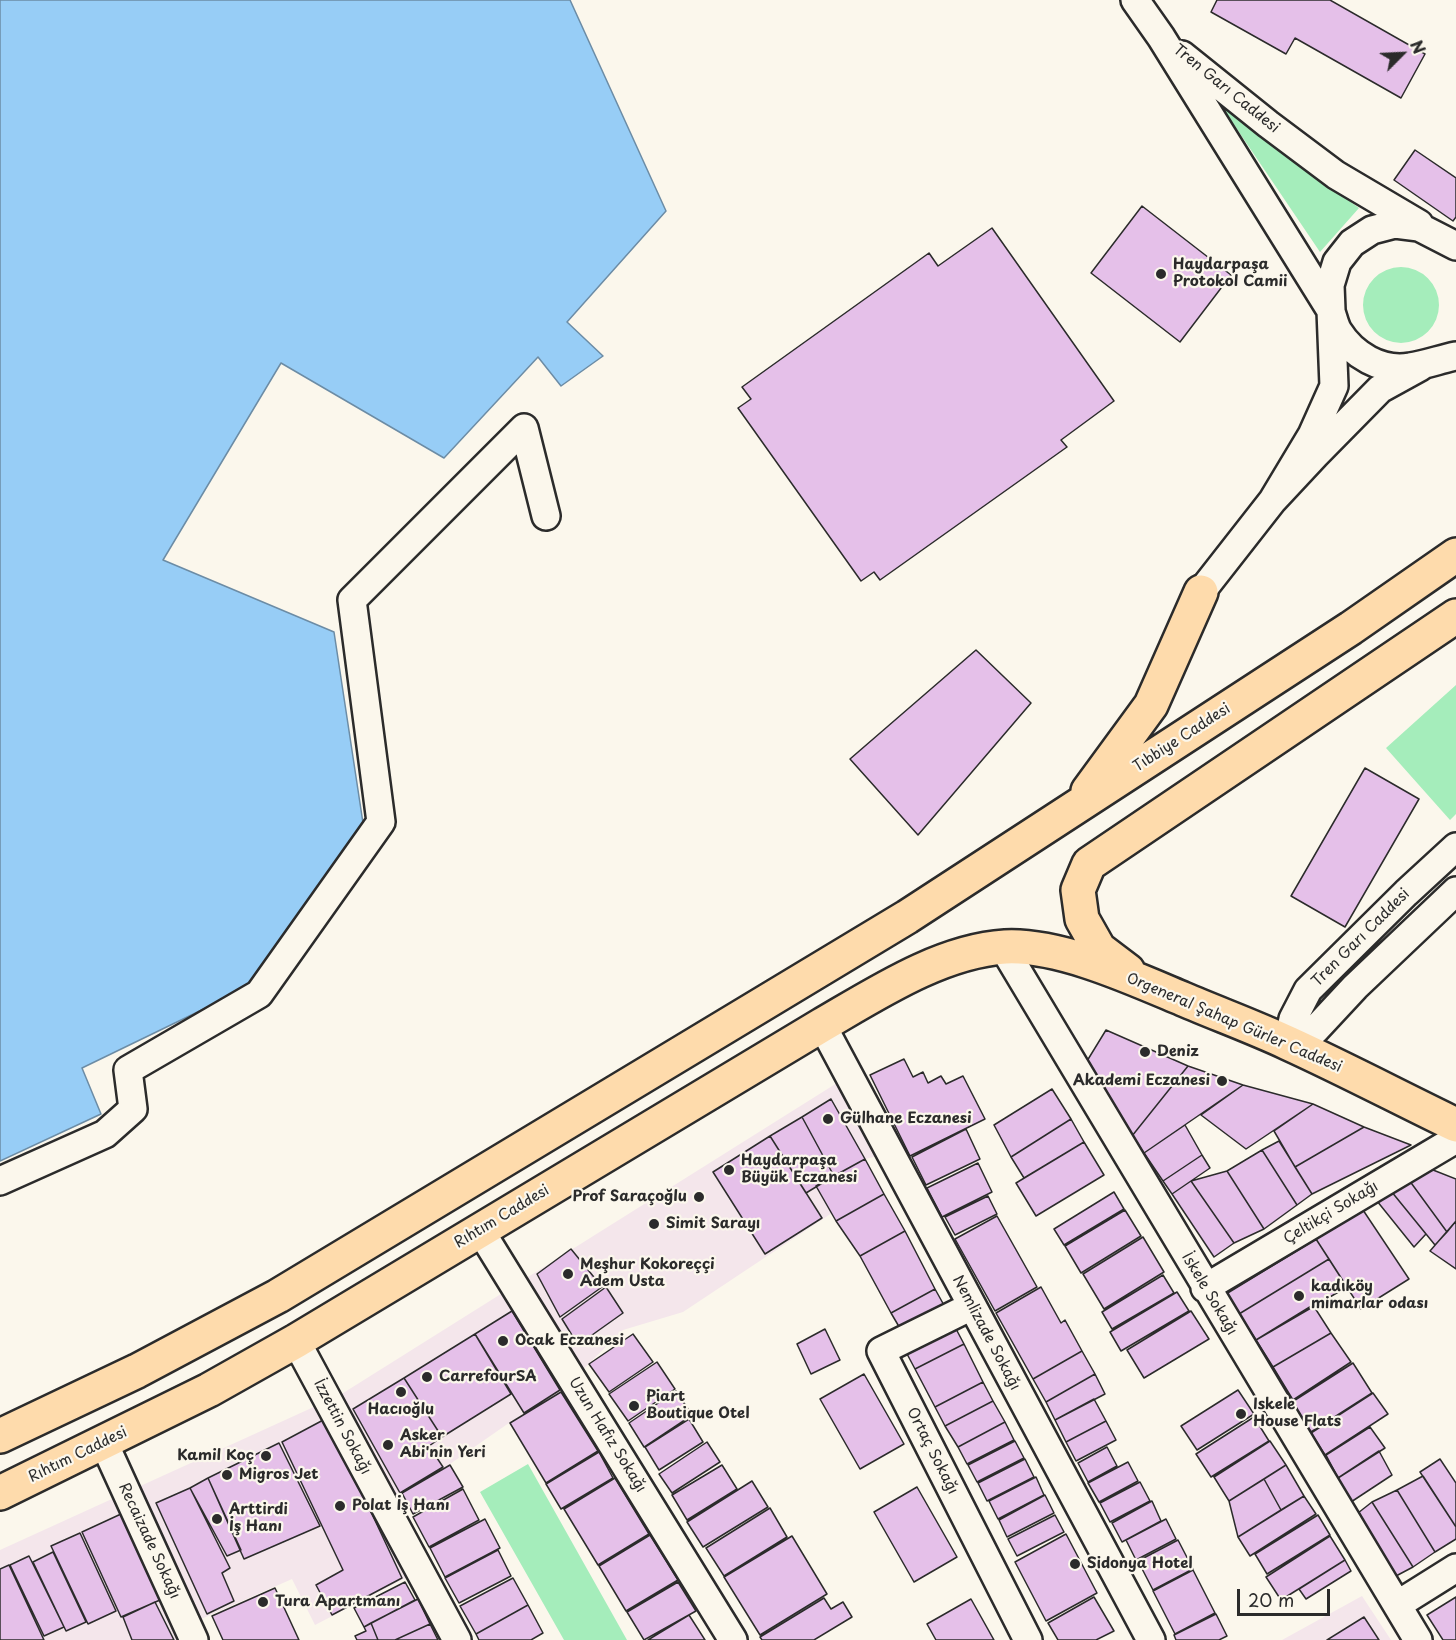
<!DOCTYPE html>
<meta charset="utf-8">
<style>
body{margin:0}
#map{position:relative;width:1456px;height:1640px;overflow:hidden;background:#fbf7ec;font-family:"Playpen Sans",sans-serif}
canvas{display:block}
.north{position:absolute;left:1372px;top:24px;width:60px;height:60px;-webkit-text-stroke:4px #fbf7ec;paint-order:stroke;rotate:66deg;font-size:16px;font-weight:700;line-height:24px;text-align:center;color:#2b2b2b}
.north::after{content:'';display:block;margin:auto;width:21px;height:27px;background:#2b2b2b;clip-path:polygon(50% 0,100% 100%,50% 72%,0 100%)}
.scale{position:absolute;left:1237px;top:1589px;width:93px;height:27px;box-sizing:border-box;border:3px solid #2b2b2b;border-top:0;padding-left:8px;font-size:18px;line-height:21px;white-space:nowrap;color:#2b2b2b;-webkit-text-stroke:4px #fbf7ec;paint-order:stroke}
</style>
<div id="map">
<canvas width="1456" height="1640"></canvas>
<div class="north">N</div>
<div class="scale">20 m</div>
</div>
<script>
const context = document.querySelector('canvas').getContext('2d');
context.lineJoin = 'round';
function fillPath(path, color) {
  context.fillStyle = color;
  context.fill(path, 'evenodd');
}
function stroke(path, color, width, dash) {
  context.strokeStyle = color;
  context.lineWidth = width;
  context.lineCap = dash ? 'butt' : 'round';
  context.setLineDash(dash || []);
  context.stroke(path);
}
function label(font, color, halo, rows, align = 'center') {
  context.font = font + ' "Playpen Sans",sans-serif';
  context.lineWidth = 4.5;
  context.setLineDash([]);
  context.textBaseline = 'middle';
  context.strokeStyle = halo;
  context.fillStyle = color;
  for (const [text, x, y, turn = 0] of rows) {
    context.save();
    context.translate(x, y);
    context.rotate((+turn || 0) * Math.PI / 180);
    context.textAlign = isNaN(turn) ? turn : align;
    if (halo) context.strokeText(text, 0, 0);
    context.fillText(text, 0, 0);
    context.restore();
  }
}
const built = new Path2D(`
 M837 1083 878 1156 865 1159 817 1186 832 1213 683 1312 623 1330 561 1391 506 1425 450 1464 395 1497 431 1565 315 1625 292 1579 199 1620 203 1640H0V1550L340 1395Z
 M1362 1596 1391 1640H1282Z`);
const green = new Path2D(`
 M1222 107 1359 208 1320 252Z
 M1363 305a38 38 0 1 1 76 0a38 38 0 1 1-76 0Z
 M1456 685V814L1450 820 1386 748Z
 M528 1464 627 1640H564L480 1492Z`);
const water = new Path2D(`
 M0 0H570L666 211 567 322 603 356 561 386 538 357 444 458 281 363 163 560 334 632 363 823 245 989 82 1068 101 1114 0 1161Z`);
const building = new Path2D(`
 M1217 0H1330L1425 54 1401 98 1295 38 1286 54 1211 12Z
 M1415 150 1456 178V217L1453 221 1394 180Z
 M1142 206 1231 275 1180 342 1091 273Z
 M992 228 1114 401 1061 440 1067 447 880 580 874 572 861 581 738 408 751 399 742 387 929 253 938 266Z
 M976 650 1031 703 918 835 850 759Z
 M1365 768 1419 799 1345 927 1291 896Z
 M1106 1030 1188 1066 1132 1136 1087 1061Z
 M904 1059 913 1077 923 1072 928 1083 941 1076 946 1084 963 1076 985 1119 910 1156 870 1075Z
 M1188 1066 1243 1085 1144 1153 1132 1136Z
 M1243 1085 1313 1104 1246 1149 1201 1115Z
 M1052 1089 1071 1119 1011 1157 994 1125Z
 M831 1099 865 1159 834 1176 802 1117Z
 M1313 1104 1364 1127 1295 1167 1274 1131Z
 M802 1117 834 1176 806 1193 770 1136Z
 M1071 1119 1084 1142 1024 1178 1011 1157Z
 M1185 1125 1202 1155 1163 1181 1144 1153Z
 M1364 1127 1411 1145 1312 1194 1295 1167Z
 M966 1129 980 1159 926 1185 912 1157Z
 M770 1136 822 1218 765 1254 713 1172Z
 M1279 1141 1312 1194 1297 1205 1262 1150Z
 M1084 1142 1104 1175 1036 1216 1016 1183Z
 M1262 1150 1297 1205 1264 1229 1227 1171Z
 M1202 1155 1210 1168 1172 1194 1163 1181Z
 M865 1159 884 1194 836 1221 816 1186Z
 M978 1163 992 1192 942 1217 927 1188Z
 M1428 1168 1456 1179V1221L1447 1232 1409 1180Z
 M1227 1171 1264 1229 1234 1243 1191 1181Z
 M1409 1180 1447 1232 1435 1245 1391 1191Z
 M1191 1181 1234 1243 1214 1257 1172 1194Z
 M1391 1191 1426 1234 1414 1247 1377 1201Z
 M1114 1192 1124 1209 1064 1245 1054 1229Z
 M884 1194 905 1231 860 1256 836 1221Z
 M988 1196 997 1214 955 1235 945 1217Z
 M1125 1210 1141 1236 1081 1273 1065 1246Z
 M1363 1210 1409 1279 1361 1309 1316 1239Z
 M997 1216 1037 1287 995 1311 955 1239Z
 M1456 1221V1269L1430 1251Z
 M905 1231 935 1289 891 1313 860 1256Z
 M1143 1237 1164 1272 1104 1309 1083 1274Z
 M1316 1239 1329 1259 1239 1314 1226 1294Z
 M571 1249 602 1287 560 1317 537 1274Z
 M1329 1259 1347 1287 1256 1340 1239 1314Z
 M1163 1275 1174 1293 1112 1329 1102 1312Z
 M606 1287 623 1313 578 1345 562 1319Z
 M1041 1287 1061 1323 1065 1320 1082 1351 1033 1379 996 1313Z
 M935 1289 945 1307 901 1330 891 1313Z
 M1177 1292 1189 1311 1121 1351 1110 1332Z
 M1313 1305 1331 1333 1273 1367 1256 1340Z
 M512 1311 560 1390 524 1413 475 1334Z
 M1191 1311 1209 1339 1144 1378 1127 1350Z
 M955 1327 964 1344 915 1369 906 1352Z
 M825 1329 840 1360 811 1374 797 1344Z
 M1331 1333 1351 1362 1293 1400 1273 1367Z
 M475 1334 511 1394 442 1437 404 1378Z
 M633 1334 653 1362 609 1392 589 1364Z
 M964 1344 983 1382 935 1407 915 1369Z
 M1082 1351 1095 1374 1046 1402 1033 1379Z
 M657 1362 675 1389 628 1421 609 1394Z
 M1353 1363 1372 1393 1311 1432 1292 1402Z
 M864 1374 904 1444 860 1469 820 1399Z
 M1095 1374 1105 1394 1055 1420 1046 1402Z
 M404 1378 442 1437 429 1446 443 1467 400 1493 353 1409Z
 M983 1382 993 1401 945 1426 935 1407Z
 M1238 1390 1254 1414 1197 1450 1181 1426Z
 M676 1391 692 1415 644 1447 629 1423Z
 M561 1392 598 1451 546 1483 510 1423Z
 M1373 1393 1388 1414 1325 1455 1311 1433Z
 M1094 1399 1106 1421 1066 1442 1055 1420Z
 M993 1401 1005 1422 958 1447 945 1426Z
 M1254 1417 1269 1441 1211 1477 1196 1454Z
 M327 1418 402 1578 332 1615 316 1585 343 1570 282 1442Z
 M689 1419 703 1442 659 1470 645 1447Z
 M1106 1421 1116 1440 1076 1461 1066 1442Z
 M1005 1422 1014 1440 967 1464 958 1447Z
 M1370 1427 1385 1448 1338 1478 1326 1455Z
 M1015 1441 1024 1458 977 1482 968 1465Z
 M1270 1441 1286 1465 1229 1501 1214 1477Z
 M707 1442 720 1462 672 1493 659 1474Z
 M279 1443 320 1526 244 1559 208 1478Z
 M1107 1447 1117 1466 1088 1482 1078 1463Z
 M1379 1451 1392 1475 1351 1502 1338 1478Z
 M599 1452 613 1478 561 1509 546 1484Z
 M1025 1459 1034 1477 987 1501 978 1483Z
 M1440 1459 1456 1483V1527L1420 1472Z
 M1128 1462 1138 1481 1099 1502 1088 1483Z
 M450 1465 463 1487 413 1514 402 1493Z
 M722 1465 737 1489 687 1520 672 1495Z
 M1286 1465 1304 1496 1281 1510 1264 1479Z
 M1423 1476 1456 1527V1539L1435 1552 1397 1490Z
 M1036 1477 1044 1495 998 1519 989 1501Z
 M208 1478 241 1550 227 1556 190 1488Z
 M615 1478 649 1534 598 1565 564 1509Z
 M1264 1479 1281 1510 1238 1537 1229 1501Z
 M752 1481 768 1507 703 1547 687 1522Z
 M1140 1482 1150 1501 1110 1522 1100 1503Z
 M917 1487 957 1557 914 1582 874 1512Z
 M190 1488 230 1568 222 1573 234 1601 207 1614 156 1503Z
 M463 1489 479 1520 429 1547 413 1517Z
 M1397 1490 1435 1552 1413 1567 1372 1502Z
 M1045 1495 1054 1513 1007 1537 999 1520Z
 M1304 1496 1316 1514 1250 1556 1238 1537Z
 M1152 1501 1161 1521 1122 1542 1112 1523Z
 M1372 1502 1413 1567 1396 1576 1358 1513Z
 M770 1508 787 1537 724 1576 706 1548Z
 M121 1514 160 1600 121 1617 82 1532Z
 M1055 1515 1064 1532 1017 1556 1008 1539Z
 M1318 1515 1330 1535 1267 1574 1255 1554Z
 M485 1519 500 1548 445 1577 430 1548Z
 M1166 1519 1176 1539 1136 1560 1126 1540Z
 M80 1533 116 1611 88 1624 51 1546Z
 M1066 1534 1097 1593 1046 1621 1015 1562Z
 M650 1535 678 1580 626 1611 599 1566Z
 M792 1536 827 1594 760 1635 724 1577Z
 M1330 1536 1345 1560 1281 1600 1266 1577Z
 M1178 1540 1193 1569 1153 1590 1138 1561Z
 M498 1550 511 1576 459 1603 445 1578Z
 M53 1552 86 1622 66 1631 33 1562Z
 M29 1556 64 1627 44 1636 10 1565Z
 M1345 1560 1351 1571 1306 1599 1299 1589Z
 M9 1565 44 1640H0V1569Z
 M1193 1570 1215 1613 1175 1634 1153 1591Z
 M513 1578 528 1605 476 1634 460 1606Z
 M405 1582 415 1600 364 1627 354 1608Z
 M678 1582 696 1611 644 1640 627 1612Z
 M275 1588 299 1640H223L212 1616Z
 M1094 1597 1114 1631 1096 1640H1058L1048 1623Z
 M1456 1597V1640H1443L1427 1615Z
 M824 1598 831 1609 843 1602 852 1617 814 1640H762L760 1637Z
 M418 1599 430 1624 395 1640H378L371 1623Z
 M971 1599 994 1640H936L927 1624Z
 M155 1602 174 1640H132L123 1617Z
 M528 1605 543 1633 531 1640H479L476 1634Z
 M1216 1614 1227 1636 1219 1640H1176L1174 1635Z
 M689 1615 705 1640H648Z
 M1364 1617 1379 1640H1327Z
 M371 1623 378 1640H357L355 1636 366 1631 364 1627Z
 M430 1624 438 1640H395Z`);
const street = new Path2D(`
 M1135 0 1161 37 1330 309C1333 316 1334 324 1338 331 1353 355 1381 372 1410 367 1425 365 1441 359 1456 356
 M1182 55 1268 124 1336 175 1419 224
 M1273 500 1312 435 1334 386 1330 285 1337 262 1352 243 1372 230 1395 224 1419 227 1456 246
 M1201 592 1273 500 1315 455 1380 389 1420 367
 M1003 947 1418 1640
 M822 1025 1151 1640
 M1288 1043 1293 1019 1308 990 1406 893 1456 847
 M1288 1043 1315 1030 1355 987 1456 891
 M0 1181 105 1134 133 1109 128 1070 259 994 381 822 352 600 524 428 546 516
 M480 1230 733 1640
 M1205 1288 1456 1139
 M972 1306 881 1351 1028 1640
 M296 1341 457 1640
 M104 1443 194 1640
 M1397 1605 1456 1568`);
const primary = new Path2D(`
 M1088 791 1151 705 1201 592
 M1128 971 1099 949 1082 919 1078 890 1089 864 1456 616
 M0 1436 137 1371 278 1296 907 917 1351 628 1456 555
 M0 1493 209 1390 296 1341 822 1025C877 993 941 951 1005 947 1059 944 1133 978 1183 999 1218 1014 1254 1027 1288 1043 1345 1069 1400 1098 1456 1125`);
const markers = [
 [1161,274,6,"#2b2b2b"],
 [1145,1052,6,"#2b2b2b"],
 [1222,1081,6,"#2b2b2b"],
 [828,1119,6,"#2b2b2b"],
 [729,1170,6,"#2b2b2b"],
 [699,1197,6,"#2b2b2b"],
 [654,1224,6,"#2b2b2b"],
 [568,1274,6,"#2b2b2b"],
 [1299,1296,6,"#2b2b2b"],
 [503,1341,6,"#2b2b2b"],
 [427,1377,6,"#2b2b2b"],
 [401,1392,6,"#2b2b2b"],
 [634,1406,6,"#2b2b2b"],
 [1241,1414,6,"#2b2b2b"],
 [388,1445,6,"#2b2b2b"],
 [266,1456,6,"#2b2b2b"],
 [227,1475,6,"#2b2b2b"],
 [340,1506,6,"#2b2b2b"],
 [217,1519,6,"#2b2b2b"],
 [1075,1564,6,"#2b2b2b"],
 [263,1602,6,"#2b2b2b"]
];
const streetNames = [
 ["Tren Garı Caddesi",1226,89,39],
 ["Tıbbiye Caddesi",1182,738,-33],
 ["Tren Garı Caddesi",1361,938,-45],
 ["Orgeneral Şahap Gürler Caddesi",1234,1023,23],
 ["Çeltikçi Sokağı",1331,1213,-31],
 ["Rıhtım Caddesi",502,1217,-31],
 ["İskele Sokağı",1209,1294,59],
 ["Nemlizade Sokağı",986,1333,62],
 ["İzzettin Sokağı",342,1427,62],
 ["Uzun Hafız Sokağı",607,1435,58],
 ["Ortaç Sokağı",932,1451,63],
 ["Rıhtım Caddesi",78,1455,-26],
 ["Recaizade Sokağı",149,1541,65]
];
const poiNames = [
 ["Haydarpaşa",1173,265],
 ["Protokol Camii",1173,282],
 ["Deniz",1157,1052],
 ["Akademi Eczanesi",1210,1081,"right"],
 ["Gülhane Eczanesi",840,1119],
 ["Haydarpaşa",741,1161],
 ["Büyük Eczanesi",741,1178],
 ["Prof Saraçoğlu",687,1197,"right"],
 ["Simit Sarayı",666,1224],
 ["Meşhur Kokoreççi",580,1265],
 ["Adem Usta",580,1282],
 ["kadıköy",1311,1287],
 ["mimarlar odası",1311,1304],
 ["Ocak Eczanesi",515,1341],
 ["CarrefourSA",439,1377],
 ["Piart",646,1397],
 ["Boutique Otel",646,1414],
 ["Iskele",1253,1405],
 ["House Flats",1253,1422],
 ["Hacıoğlu",401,1410,"center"],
 ["Asker",400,1436],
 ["Abi'nin Yeri",400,1453],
 ["Kamil Koç",254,1456,"right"],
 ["Migros Jet",239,1475],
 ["Polat İş Hanı",352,1506],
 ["Arttirdi",229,1510],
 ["İş Hanı",229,1527],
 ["Sidonya Hotel",1087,1564],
 ["Tura Apartmanı",275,1602]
];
fillPath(built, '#f4e6eb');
fillPath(green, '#a5edbb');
fillPath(water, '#97cdf6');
stroke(water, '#6c8ca5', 1.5);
fillPath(building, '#e5c0e9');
stroke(building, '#2b2b2b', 1.5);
stroke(street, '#2b2b2b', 32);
stroke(primary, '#2b2b2b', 38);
stroke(street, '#fbf7ec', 27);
stroke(primary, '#fedbac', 33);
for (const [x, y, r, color] of markers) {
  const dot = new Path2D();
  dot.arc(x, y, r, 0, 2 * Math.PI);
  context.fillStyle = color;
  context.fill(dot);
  stroke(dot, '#fbf7ec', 2);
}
label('15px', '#2b2b2b', '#fbf7ec', streetNames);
label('bold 15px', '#2b2b2b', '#fbf7ec', poiNames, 'left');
</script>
